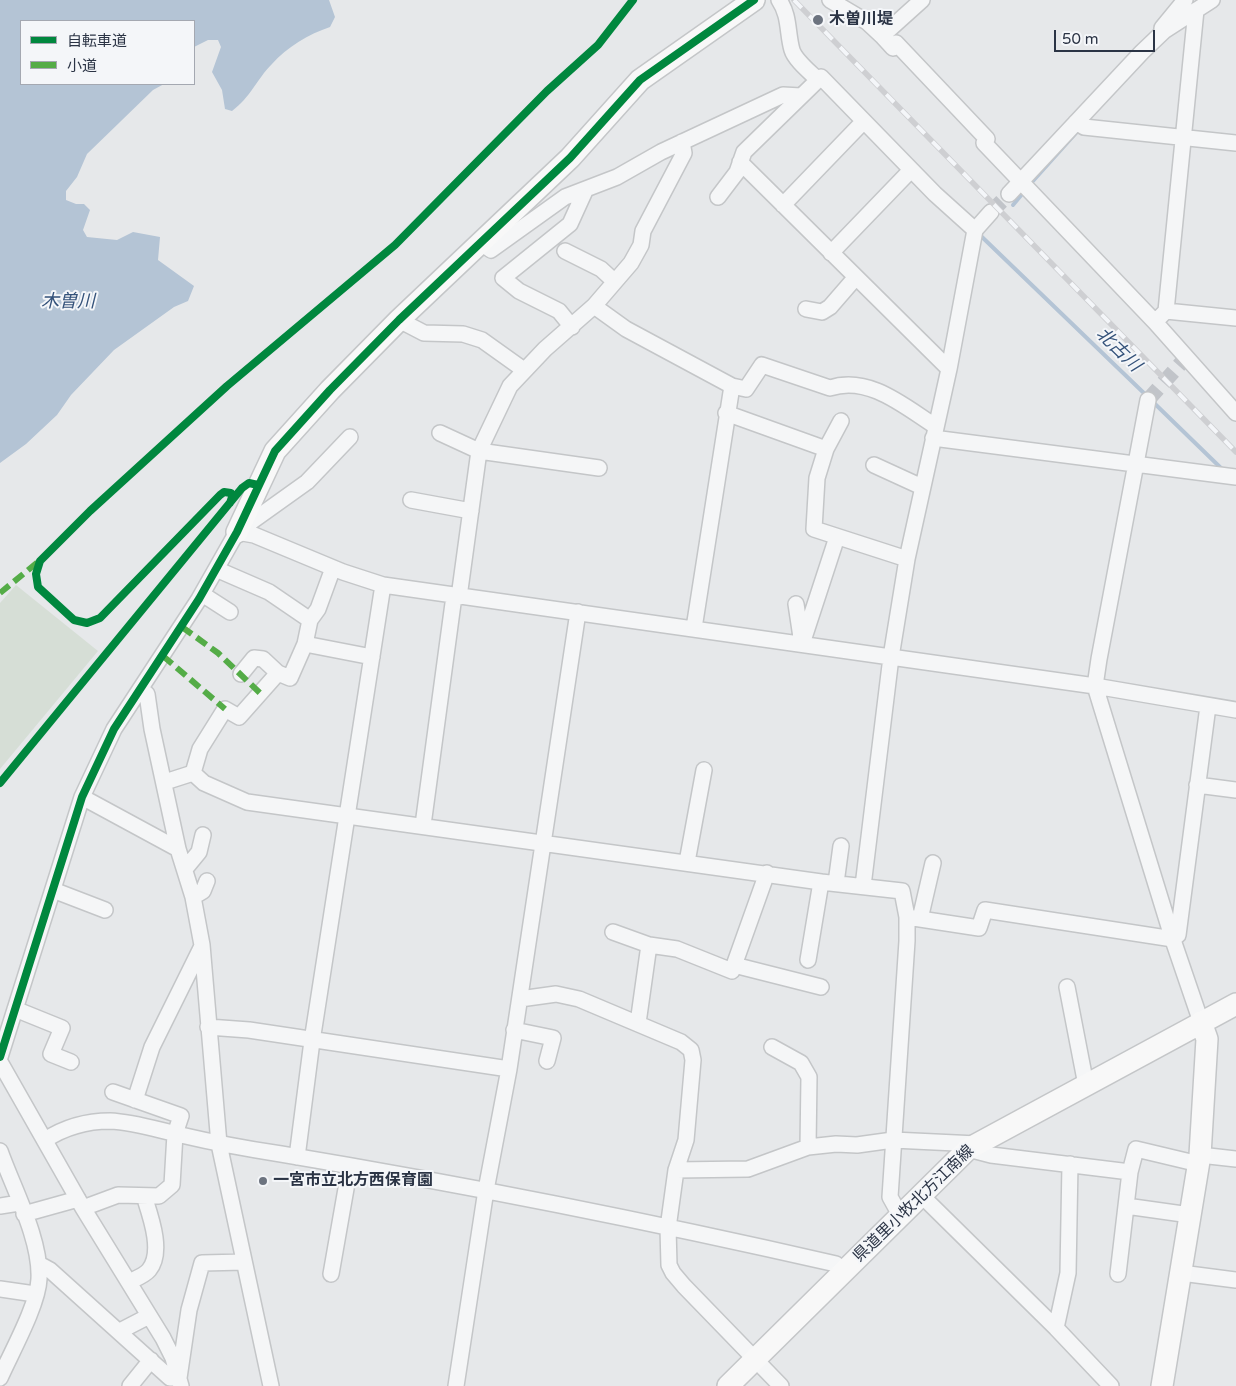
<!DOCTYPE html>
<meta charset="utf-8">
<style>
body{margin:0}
#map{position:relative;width:1236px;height:1386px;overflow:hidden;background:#e6e8ea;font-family:"Varela Round","Noto Sans JP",sans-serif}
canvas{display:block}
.legend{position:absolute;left:20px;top:20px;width:175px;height:65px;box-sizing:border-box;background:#f4f6f9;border:1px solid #a4a8b1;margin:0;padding:6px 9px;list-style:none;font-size:15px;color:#2b3445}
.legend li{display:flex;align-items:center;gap:10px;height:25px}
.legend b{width:25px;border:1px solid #a4a8b1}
.scale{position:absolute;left:1054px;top:30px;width:101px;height:22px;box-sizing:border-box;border:2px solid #2b3445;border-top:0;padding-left:6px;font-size:15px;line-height:18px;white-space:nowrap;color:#2b3445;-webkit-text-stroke:4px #f4f6f9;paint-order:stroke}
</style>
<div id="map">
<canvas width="1236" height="1386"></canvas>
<ul class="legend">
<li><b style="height:6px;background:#00873e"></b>自転車道</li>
<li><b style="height:6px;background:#54ac47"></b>小道</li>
</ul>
<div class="scale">50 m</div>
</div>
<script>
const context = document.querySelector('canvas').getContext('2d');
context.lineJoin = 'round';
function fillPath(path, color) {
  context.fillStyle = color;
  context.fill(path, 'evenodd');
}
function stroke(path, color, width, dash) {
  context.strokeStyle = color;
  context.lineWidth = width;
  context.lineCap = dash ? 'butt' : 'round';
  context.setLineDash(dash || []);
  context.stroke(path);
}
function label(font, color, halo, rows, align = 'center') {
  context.font = font + ' "Varela Round","Noto Sans JP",sans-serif';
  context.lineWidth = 4;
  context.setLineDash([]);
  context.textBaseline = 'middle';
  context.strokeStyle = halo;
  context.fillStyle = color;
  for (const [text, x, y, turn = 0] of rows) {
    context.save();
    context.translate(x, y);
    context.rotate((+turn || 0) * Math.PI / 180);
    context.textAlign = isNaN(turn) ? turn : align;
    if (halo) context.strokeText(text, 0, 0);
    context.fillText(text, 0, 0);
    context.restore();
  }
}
const green = new Path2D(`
 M16 585 98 651 0 769V603Z`);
const water = new Path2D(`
 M0 0H329L335 17 330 27C309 34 287 47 272 64 256 80 251 97 232 111L225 109 222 90 212 72 221 47 218 40H208L194 47V21H21V84H164L153 90 87 154 77 177 66 191V200L76 204H84L90 210 83 230 87 237 117 240 133 232 160 237 158 260 194 286 188 301 174 307 114 350 71 395 57 415 26 444 0 463Z`);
const stream = new Path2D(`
 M1033 181 1076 133
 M1013 205 1023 193
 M982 237 1148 397
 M1153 402 1223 470`);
const streetTunnel = new Path2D(`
 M991 212 1009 194
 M1148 400 1182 362`);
const street = new Path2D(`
 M779 0C790 16 787 33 792 50 795 60 810 72 818 80
 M830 0 867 22 882 36
 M922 0 882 36 893 48 896 43 987 139 984 143 1155 322 1236 413
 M1162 28 1185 0
 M1076 122 1084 127 1236 143
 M740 162 949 369
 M1009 194 1142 52 1164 31 1212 0
 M718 197 737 172 744 152 821 77 935 194 975 230
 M783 205 863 122
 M481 243 491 250 565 197 617 177 661 152 783 95 801 96
 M565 251 601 269 614 281
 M831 253 911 170
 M594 306 631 263 641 245 643 231 684 153 682 142
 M806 309 822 312 830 307 856 277
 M1166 311 1236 318
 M399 320 424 333 463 334 482 340 524 370
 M1155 322 1166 311 1196 10
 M572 327 559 311 519 291 503 278 570 224 585 191
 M732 386 746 389 762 365 830 388C869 375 905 407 935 426
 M1148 400 1099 659 1095 686 1174 943 1201 1022
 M726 413 826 449 817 478 814 529 907 559
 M440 433 479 451 599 468
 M933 438 1236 477
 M826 449 841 421
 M874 465 922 487
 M411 500 471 511
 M237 532 254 535 343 572 383 585 1095 686 1236 710
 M216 569 269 592 310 620
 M202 594 230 612
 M459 597 479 451 510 386 545 349 594 306 626 329 732 386 694 628
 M796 604 802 644 837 537
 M305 644 372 657
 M241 674 254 658 263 659 278 673 290 678 305 644 310 620 318 609 333 568
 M140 689 147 694 152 729 178 849 193 897 202 945 219 1144 271 1386
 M193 773 204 783 247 802 821 882 902 891 907 917 979 928 985 910 1173 939 1178 935 1208 706
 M165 782 193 773 200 749 225 709 239 717 278 673
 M1197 785 1236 790
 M82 797 178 849
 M423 825 454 596
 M687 862 704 770
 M185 869 199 852 203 835
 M836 883 841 846
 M863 886 891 657 907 559 949 369 975 230 991 212
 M53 890 105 910
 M193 897 203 891 207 881
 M920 919 933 863
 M613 932 649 945 677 949 732 971 767 873
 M808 960 821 882
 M734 965 821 987
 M1067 987 1086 1085
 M520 999 556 994 579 999 681 1042 691 1050 693 1060 686 1140 676 1170 668 1228 669 1265 673 1273 684 1286 781 1386
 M15 1009 62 1028 51 1054 71 1062
 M638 1023 649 945
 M208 1027 249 1030 509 1069
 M514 1030 553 1038 547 1061
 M772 1047 801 1063 809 1077 808 1147
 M0 1057 82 797 114 729 199 599 237 532 307 482 350 437
 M0 1062 83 1208 163 1338 173 1358 181 1386
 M135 1100 152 1047 202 946
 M45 1140C65 1127 85 1121 110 1121 134 1122 158 1130 181 1135 215 1143 248 1149 281 1154 467 1185 652 1222 836 1264L843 1271
 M968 1149 991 1155 1130 1172
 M0 1151C13 1188 41 1239 39 1279 38 1305 11 1353 0 1378
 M1200 1155 1236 1159
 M297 1157 312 1041 383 585
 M676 1170 748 1169 808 1147 836 1144 857 1145 893 1140 977 1144
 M921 1195 1056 1328 1111 1386
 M0 1206 19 1203
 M1126 1206 1190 1215
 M83 1208 118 1195 159 1196 172 1185 175 1134 181 1116 113 1092
 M24 1214 78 1199
 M900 1215 890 1197 907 941V917
 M39 1264 50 1270 170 1378H179L189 1310 202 1263 244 1262
 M1181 1273 1236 1280
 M331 1274 350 1166
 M1118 1274 1130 1172 1136 1149 1199 1164
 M129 1282C135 1279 145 1275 149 1270 164 1252 150 1215 144 1196
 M0 1289 35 1294
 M1056 1328 1068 1273 1070 1164
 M120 1331 149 1316
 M130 1386 151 1360
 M456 1386 486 1190 509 1069 578 612`);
const secondary = new Path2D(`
 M237 532 275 451 330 390 399 320 570 158 640 80 754 0
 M728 1386 968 1149 1236 1004
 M1162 1386 1200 1155 1207 1039 1201 1022`);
const rail = new Path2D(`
 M794 0 1236 452`);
const quiet = new Path2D(`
 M0 593 38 562
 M182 627 218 653 260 693
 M163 656 225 709`);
const cycleway = new Path2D(`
 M230 503 232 497 231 493 224 492 220 495 100 618 87 623 74 620 38 587 36 574 40 561 90 511 227 386 395 245 547 91 598 45 633 0
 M0 783 242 488 249 483 258 485
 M0 1057 82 797 114 729 199 599 237 532 275 451 330 390 399 320 570 158 640 80 754 0`);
const markers = [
 [818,20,6,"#6c737f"],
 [263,1181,5,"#6c737f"]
];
const poiNames = [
 ["木曽川堤",829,20],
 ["一宮市立北方西保育園",273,1181]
];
const streetNames = [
 ["県道里小牧北方江南線",914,1204,-44]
];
const waterNames = [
 ["木曽川",68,302],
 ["北古川",1118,350,44]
];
fillPath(green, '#d6ded6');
fillPath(water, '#b4c4d5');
stroke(stream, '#b4c4d5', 4);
stroke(streetTunnel, '#c1c4c9', 15, [15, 8]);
stroke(street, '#c4c6c8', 18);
stroke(secondary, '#c4c6c8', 24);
stroke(street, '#f5f6f7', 15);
stroke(secondary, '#f8f8f8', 21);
stroke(rail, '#cecfd2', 5.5);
stroke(rail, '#f4f6f9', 4, [11]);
stroke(quiet, '#54ac47', 6, [12, 6]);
stroke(cycleway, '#00873e', 8);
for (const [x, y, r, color] of markers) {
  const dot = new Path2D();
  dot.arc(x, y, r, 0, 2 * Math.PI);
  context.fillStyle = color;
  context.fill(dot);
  stroke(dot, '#f4f6f9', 2);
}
label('bold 16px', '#2b3445', '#f4f6f9', poiNames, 'left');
label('16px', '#2b3445', '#f4f6f9', streetNames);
label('italic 18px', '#34527a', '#f4f6f9', waterNames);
</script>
